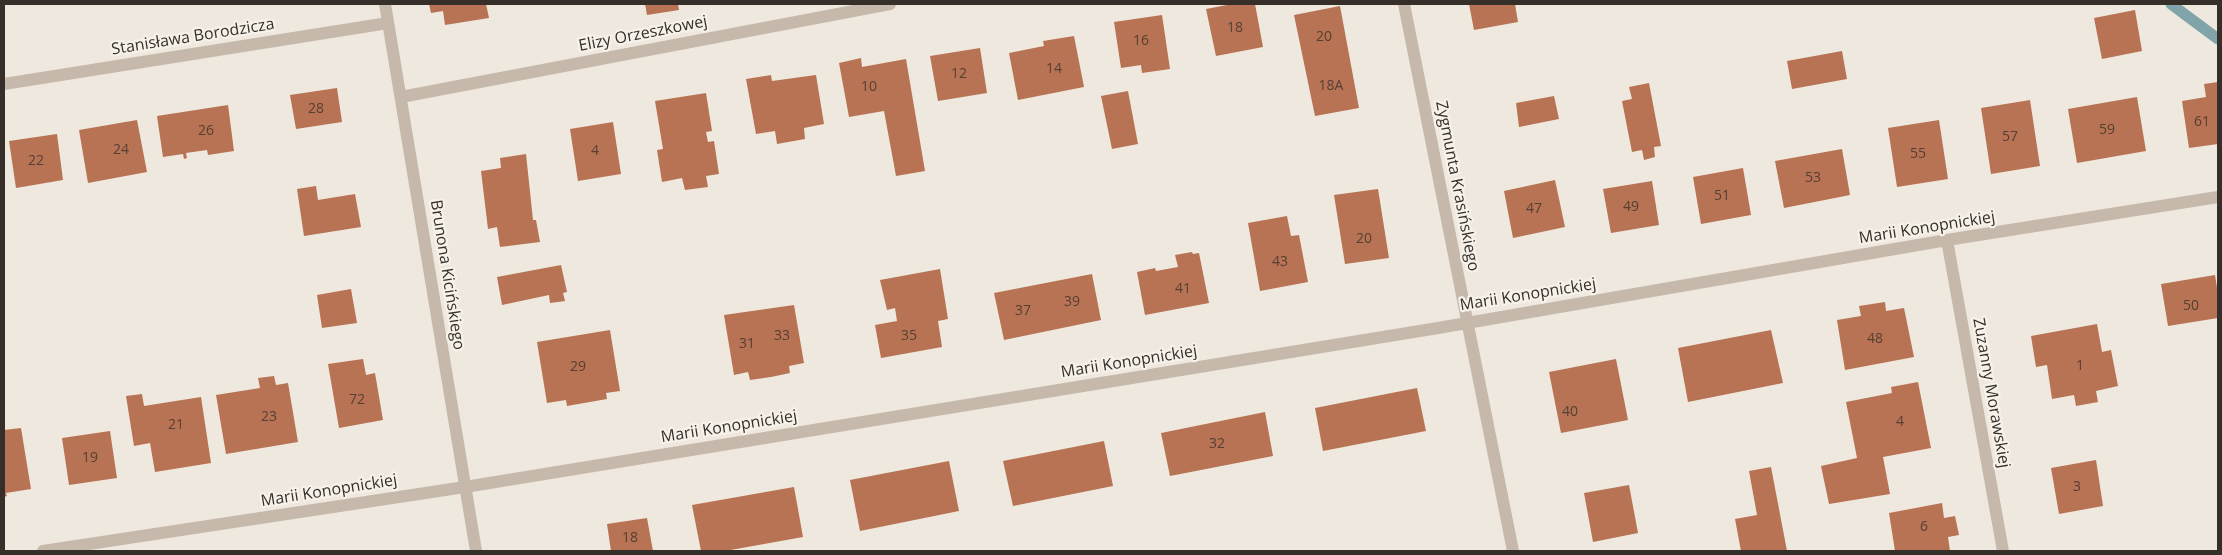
<!DOCTYPE html>
<meta charset="utf-8">
<style>
body{margin:0}
#map{position:relative;width:2222px;height:555px;overflow:hidden;background:#efe8de;font-family:"Open Sans",sans-serif}
canvas{display:block}
.frame{position:absolute;inset:0;border:5px solid #352e29;pointer-events:none}
</style>
<div id="map">
<canvas width="2222" height="555"></canvas>
<div class="frame"></div>
</div>
<script>
const context = document.querySelector('canvas').getContext('2d');
context.lineJoin = 'round';
function stroke(path, color, width, dash) {
  context.strokeStyle = color;
  context.lineWidth = width;
  context.lineCap = dash ? 'butt' : 'round';
  context.setLineDash(dash || []);
  context.stroke(path);
}
function fillPath(path, color) {
  context.fillStyle = color;
  context.fill(path, 'evenodd');
}
function label(font, color, halo, rows, align = 'center') {
  context.font = font + ' "Open Sans",sans-serif';
  context.lineWidth = 4.5;
  context.setLineDash([]);
  context.textBaseline = 'middle';
  context.strokeStyle = halo;
  context.fillStyle = color;
  for (const [text, x, y, turn = 0] of rows) {
    context.save();
    context.translate(x, y);
    context.rotate((+turn || 0) * Math.PI / 180);
    context.textAlign = isNaN(turn) ? turn : align;
    if (halo) context.strokeText(text, 0, 0);
    context.fillText(text, 0, 0);
    context.restore();
  }
}
const stream = new Path2D(`
 M2171 4 2218 39`);
const building = new Path2D(`
 M429 4H486L489 18 445 25 443 11 431 13Z
 M645 4H678L679 10 647 15Z
 M1232 4H1255L1263 47 1216 56 1206 9Z
 M1469 4H1515L1518 22 1474 30Z
 M1340 6 1359 108 1315 116 1294 15Z
 M2135 10 2142 51 2102 59 2094 18Z
 M1162 15 1170 69 1142 73 1141 65 1121 68 1114 22Z
 M1074 36 1084 87 1018 100 1009 53 1044 46 1043 41Z
 M980 48 987 93 938 101 930 56Z
 M1842 51 1847 79 1792 89 1787 61Z
 M861 58 862 67 906 59 925 171 896 176 884 111 849 117 839 63Z
 M771 75 772 81 816 75 824 124 804 128 805 139 777 144 775 131 756 134 746 79Z
 M2218 82V144L2189 148 2182 101 2206 97 2204 84Z
 M1649 83 1661 146 1654 147 1655 157 1644 160 1642 150 1632 152 1622 101 1632 99 1629 87Z
 M337 88 342 122 296 129 290 95Z
 M1128 91 1138 144 1112 149 1101 96Z
 M706 93 712 131 706 132 708 142 714 141 719 174 706 176 708 187 685 190 682 178 662 182 657 150 663 149 655 101Z
 M1554 96 1559 119 1519 127 1516 103Z
 M2137 97 2146 151 2077 163 2068 109Z
 M2030 100 2040 166 1991 174 1981 108Z
 M228 105 234 151 208 155 207 150 186 153 187 158 184 159 183 154 163 157 157 116Z
 M137 120 147 172 88 183 79 130Z
 M1939 120 1948 179 1897 187 1888 128Z
 M613 122 621 174 578 181 570 129Z
 M57 134 63 180 16 188 9 141Z
 M1842 149 1850 195 1784 208 1775 161Z
 M526 154 533 220H536L540 242 500 247 497 227 488 229 481 171 501 168 500 158Z
 M1743 168 1751 215 1701 224 1693 177Z
 M1555 180 1565 227 1513 238 1504 191Z
 M1652 181 1659 225 1611 233 1603 189Z
 M316 186 318 200 355 194 361 227 304 236 297 189Z
 M1378 189 1389 258 1345 264 1334 195Z
 M1287 216 1291 236 1299 235 1308 282 1260 291 1248 223Z
 M1192 252 1193 254 1199 253 1209 303 1145 315 1137 272 1155 268 1156 271 1178 267 1175 255Z
 M561 265 567 292 563 293 565 301 550 303 549 295 502 305 497 277Z
 M940 269 948 319 938 321 942 347 881 358 875 325 897 321 895 308 887 310 880 280Z
 M1092 274 1101 320 1004 340 994 293Z
 M2215 275 2218 294V318L2168 326 2161 284Z
 M351 289 357 323 322 328 317 295Z
 M1885 302 1886 311 1904 308 1914 357 1845 370 1837 320 1861 316 1859 306Z
 M794 305 804 363 789 366 790 373 771 377 750 380 748 372 734 375 724 315Z
 M2097 324 2102 352 2111 350 2118 386 2096 391 2098 402 2076 406 2074 395 2052 399 2047 365 2036 367 2031 336Z
 M610 330 620 391 606 393 607 399 567 406 566 400 547 403 537 342Z
 M1771 330 1783 383 1688 402 1678 348Z
 M363 359 366 375 375 373 383 420 339 428 328 364Z
 M1616 359 1628 420 1561 433 1549 372Z
 M274 376 276 385 288 383 298 442 226 454 216 395 260 388 258 378Z
 M1918 382 1931 448 1883 457 1890 494 1829 504 1821 466 1857 458 1846 402 1892 393 1891 387Z
 M1417 388 1426 431 1323 451 1315 408Z
 M142 394 144 406 201 397 211 463 155 472 150 443 134 446 126 396Z
 M1265 412 1273 456 1170 476 1161 433Z
 M21 428 31 489 6 493 7 496 4 497V430Z
 M110 431 117 478 69 485 62 438Z
 M1104 441 1113 486 1013 506 1003 461Z
 M2096 460 2103 506 2059 514 2051 468Z
 M949 461 959 511 860 531 850 480Z
 M1771 467 1787 551H1741L1735 519 1757 515 1749 471Z
 M1629 485 1638 533 1593 542 1584 493Z
 M794 487 803 537 725 551H701L692 505Z
 M1942 503 1944 518 1955 516 1959 535 1948 537 1950 551H1895L1889 513Z
 M647 518 653 551H611L607 524Z`);
const minor = new Path2D(`
 M385 4 476 551
 M1404 4 1513 551
 M4 84 388 23
 M401 97 890 4
 M1947 240 2003 551
 M43 551 465 487 1438 328 1947 240 2218 197`);
const numberNames = [
 ["18",1235,28],
 ["20",1324,37],
 ["16",1141,41],
 ["14",1054,69],
 ["12",959,74],
 ["18A",1331,86],
 ["10",869,87],
 ["28",316,109],
 ["61",2202,122],
 ["59",2107,130],
 ["26",206,131],
 ["57",2010,137],
 ["24",121,150],
 ["4",595,151],
 ["55",1918,154],
 ["22",36,161],
 ["53",1813,178],
 ["51",1722,196],
 ["49",1631,207],
 ["47",1534,209],
 ["20",1364,239],
 ["43",1280,262],
 ["41",1183,289],
 ["39",1072,302],
 ["50",2191,306],
 ["37",1023,311],
 ["33",782,336],
 ["35",909,336],
 ["48",1875,339],
 ["31",747,344],
 ["1",2080,366],
 ["29",578,367],
 ["72",357,400],
 ["40",1570,412],
 ["23",269,417],
 ["4",1900,422],
 ["21",176,425],
 ["32",1217,444],
 ["19",90,458],
 ["3",2077,487],
 ["6",1924,527],
 ["18",630,538]
];
const streetNames = [
 ["Elizy Orzeszkowej",643,34,-11],
 ["Stanisława Borodzicza",193,37,-9],
 ["Zygmunta Krasińskiego",1457,186,79],
 ["Marii Konopnickiej",1927,228,-9],
 ["Brunona Kicińskiego",447,275,81],
 ["Marii Konopnickiej",1528,295,-9],
 ["Marii Konopnickiej",1129,362,-9],
 ["Zuzanny Morawskiej",1991,393,80],
 ["Marii Konopnickiej",729,427,-9],
 ["Marii Konopnickiej",329,491,-9]
];
stroke(stream, '#80a4a9', 11);
fillPath(building, '#b77353');
stroke(minor, '#c6b9ab', 12);
label('14px', '#563f34', null, numberNames);
label('16px', '#352e29', '#f7f2e9', streetNames);
</script>
